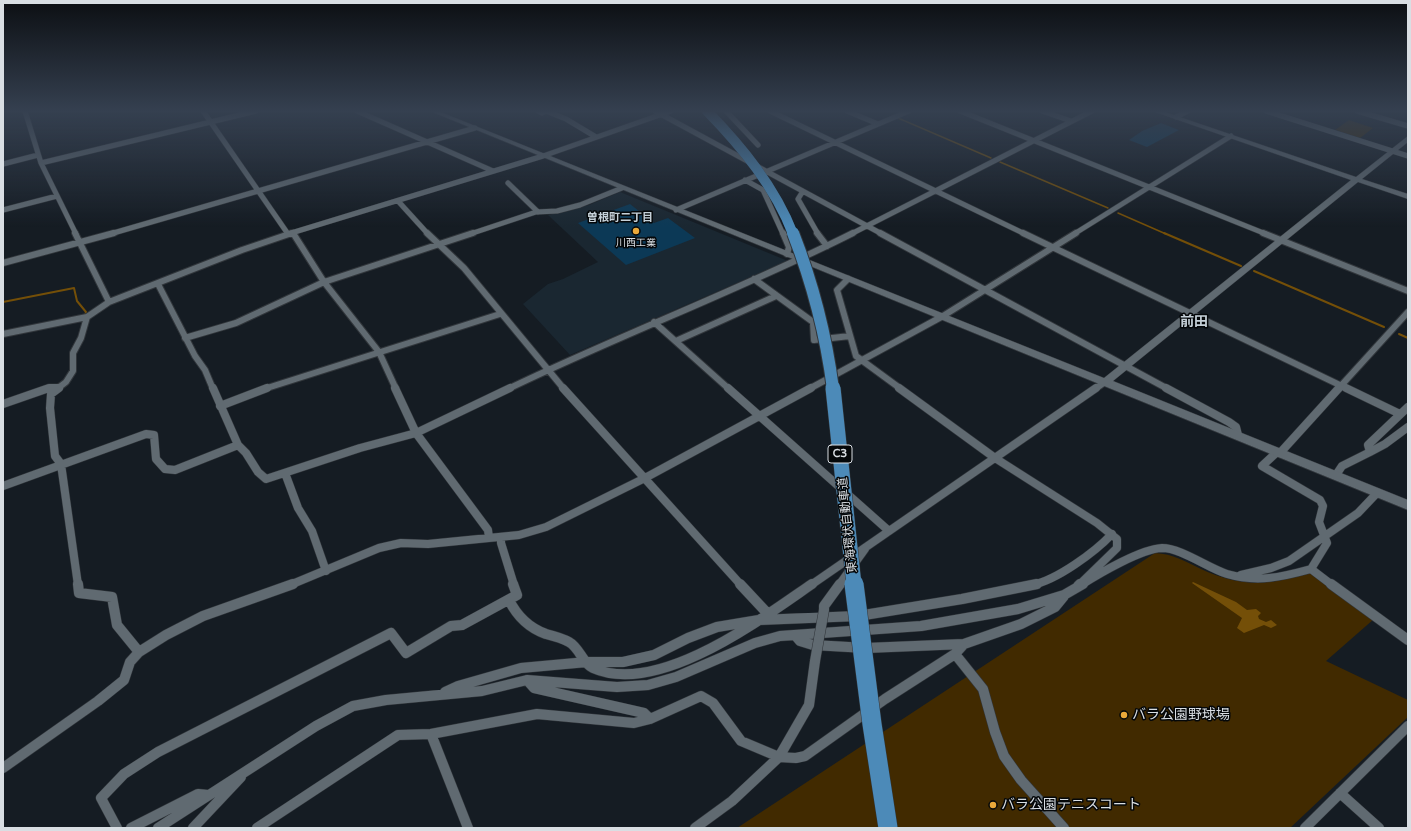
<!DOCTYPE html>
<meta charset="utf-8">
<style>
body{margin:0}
#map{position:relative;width:1411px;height:831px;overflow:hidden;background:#151c23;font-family:"Varela Round",sans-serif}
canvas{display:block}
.frame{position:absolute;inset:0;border:4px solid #d9dee3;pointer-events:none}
</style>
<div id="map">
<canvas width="1411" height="831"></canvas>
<div class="frame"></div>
</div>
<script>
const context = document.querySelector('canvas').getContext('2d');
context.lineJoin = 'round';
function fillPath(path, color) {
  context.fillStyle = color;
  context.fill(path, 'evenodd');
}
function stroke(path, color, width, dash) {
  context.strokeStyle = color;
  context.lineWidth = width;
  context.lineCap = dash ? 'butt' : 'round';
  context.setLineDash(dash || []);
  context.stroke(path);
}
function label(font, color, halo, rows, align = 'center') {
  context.font = font + ' "Varela Round","Noto Sans JP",sans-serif';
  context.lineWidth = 3;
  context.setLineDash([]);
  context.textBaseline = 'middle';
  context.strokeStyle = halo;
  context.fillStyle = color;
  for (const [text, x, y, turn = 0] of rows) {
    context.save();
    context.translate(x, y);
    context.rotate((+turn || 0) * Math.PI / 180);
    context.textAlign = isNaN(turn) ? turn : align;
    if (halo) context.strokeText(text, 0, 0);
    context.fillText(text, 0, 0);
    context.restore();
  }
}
const built = new Path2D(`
 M620 192 788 261 570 355 523 304 548 284 563 279 598 262 548 215 589 205Z`);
const green = new Path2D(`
 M1349 120 1373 128 1360 138 1335 130Z
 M1155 553C1174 554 1184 561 1201 569 1239 587 1271 586 1311 572L1374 619 1326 661 1408 700V717L1290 828H737Z`);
const water = new Path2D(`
 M1193 582 1236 602 1247 610 1256 609 1261 613 1258 616 1259 619 1266 622 1271 620 1277 625 1271 628 1264 625 1244 633 1237 628 1242 618 1192 583Z`);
const streamFar1 = new Path2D(`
 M898 118 991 158
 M1000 162 1108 208
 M1118 213 1166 234`);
const stream = new Path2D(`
 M1164 233 1241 266
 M1254 271 1384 327
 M3 302 74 288 77 301 86 312 85 316
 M1399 334 1408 338`);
const building = new Path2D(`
 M1161 123 1179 130 1147 147 1129 140 1142 131Z
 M630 204 654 223 668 218 695 238 626 265 578 223Z`);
const streetFar3 = new Path2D(`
 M25 111 41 163 76 234
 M203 111 288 234
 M357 111 493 171
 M538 111 542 113 546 111 566 119 596 137
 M655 111 882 234
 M726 111 758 145
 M770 111 1025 234
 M847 111 878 124
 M960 111 1266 234
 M1042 111 1071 121
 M1266 111 1408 156
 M1357 111 1408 126
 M1176 117 1188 111
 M41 163 256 111
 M3 164 38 155
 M745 180 763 190 783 234
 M508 183 538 212
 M803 191 798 199 818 234
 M398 201 428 234
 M3 210 57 196
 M676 210 909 111
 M110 234 475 128
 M288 234 543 156 671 111
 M470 234 536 212 557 211 580 205 622 188
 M851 234 1092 111
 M1074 234 1231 136`);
const streetFar2 = new Path2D(`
 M75 233 109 302
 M293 233 324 282 379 352 396 389
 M427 233 464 268 564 389
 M783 233 789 247 787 254
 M817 233 827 246
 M880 233 1168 389
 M1023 233 1348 389
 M1263 233 1408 291
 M3 263 114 233
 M754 279 813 322 814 340 850 336
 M848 279 837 290 856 356 901 389
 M158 284 195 356 205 370 213 389
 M654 322 729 389
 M3 334 87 317 109 302 242 250 292 233
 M185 338 236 323 324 282 473 233
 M676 341 776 296
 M46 389 57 388
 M57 389 66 382 73 371V353L81 338 87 317
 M264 389 500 314
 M508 389C622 334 740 290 853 233
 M809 389 943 316 1076 233
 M1095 389 1105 382
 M1338 389 1408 312`);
const streetFar1 = new Path2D(`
 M59 388 51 394 50 408 55 456 61 464 78 585
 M213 388 238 445 246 453 258 472 266 479 360 448 416 433 510 388
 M395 388 416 433 488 530 489 538
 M563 388 741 585
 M728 388 889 531
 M899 388 995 458 1097 523 1117 539V548L1079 585
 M1166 388 1229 422 1236 427 1238 435
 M1346 388 1400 414
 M3 404 49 388H57
 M220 406 267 388
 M1370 452 1385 444 1408 427
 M1280 453 1339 388
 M285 473 298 508 312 531 326 571
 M1336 475 1342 466 1370 452 1368 445 1408 407
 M3 486 146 434 154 435 156 459 165 469 175 470 238 445
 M501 537V543L514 585
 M1311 569 1332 585
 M1241 575 1271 568 1289 561 1358 513 1377 493
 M290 585 379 548 401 543 428 544 519 535 546 527 645 478 811 388
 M811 585 1096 388
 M839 585 865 549
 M1032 585C1057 580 1095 552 1112 534
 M1081 585C1100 573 1141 549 1162 548 1181 548 1208 568 1227 574 1257 583 1282 577 1311 569L1327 543 1319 522 1323 506 1320 500 1262 466 1277 452`);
const street = new Path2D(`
 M78 584 79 593 112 597 117 625 139 652
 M740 584 768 614
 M1331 584 1408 640
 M1078 586 1080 584
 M509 600C517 616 529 628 546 634 554 636 562 638 569 642 580 648 582 663 593 668 658 697 761 619 812 584
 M824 610V606L840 584
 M795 635 800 641 813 645 866 648 964 644 1021 624 1055 607 1064 596
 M955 654 983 689 995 732 1004 756 1021 780 1064 828
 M527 680 534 688 644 713 650 719
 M445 692 458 686 521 668 587 662H623L654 655 688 638 717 627 759 620 858 616 962 599 1037 584
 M431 734 468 828
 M3 768 98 701 124 680 130 662 139 652 166 635 203 616 293 584
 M1340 793 1379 828
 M117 828 101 798 124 774 158 752 391 633 406 653 451 626 462 625 517 595 513 584
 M131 828 198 794 208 795
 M158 828 316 726 353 706 386 700 482 691 527 680 617 687 648 685 676 677 755 643 780 636 921 626 1018 609 1064 595 1083 584
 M193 828 241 777
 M257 828 398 735 431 734 537 714 634 723 650 719 701 696 713 703 741 741 779 757 809 705 815 661
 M695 828 732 801 779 757 796 758 805 756 885 699 955 654 964 644
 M1305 828 1408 726`);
const secondary = new Path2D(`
 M430 111H438L1104 378 1351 180 1155 112 1154 111H1162L1356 177 1408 136V142L1362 179 1408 194V199L1358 182 1113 381 1408 500V510Z`);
const streetBridge = new Path2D(`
 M815 661 824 610`);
const highwayBridgeFar3 = new Path2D(`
 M707 111C742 147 775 187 793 234`);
const highwayBridgeFar2 = new Path2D(`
 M793 233C813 284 826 335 833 389`);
const highwayBridgeFar1 = new Path2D(`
 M833 388 854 585`);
const highwayBridge = new Path2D(`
 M854 584 872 724 888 828`);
const markers = [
 [636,231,4,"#eba93a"],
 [1124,715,4,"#eba93a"],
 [993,805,4,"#eba93a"]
];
const farPoinames = [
 ["川西工業",636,243]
];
const farNeighbourhoodnames = [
 ["曽根町二丁目",620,218]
];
const shields = [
 [840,454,24]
];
const shieldNames = [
 ["C3",840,454]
];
const streetNames = [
 ["東海環状自動車道",848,525,-96]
];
const quarterNames = [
 ["前田",1194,322]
];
const nearPoinames = [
 ["バラ公園野球場",1132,715],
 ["バラ公園テニスコート",1001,805]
];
fillPath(built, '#1a2731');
fillPath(green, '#412a00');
fillPath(water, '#744f08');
stroke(streamFar1, '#744f08', 1.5);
stroke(stream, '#744f08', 2);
fillPath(building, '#0c3956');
stroke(streetFar3, '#31363b', 6);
stroke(streetFar2, '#31363b', 8);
stroke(streetFar1, '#31363b', 9);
stroke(street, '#31363b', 11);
stroke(secondary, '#31363b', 1);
stroke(streetFar3, '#606a71', 5);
stroke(streetFar2, '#606a71', 6);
stroke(streetFar1, '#606a71', 8);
stroke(street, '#606a71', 10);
fillPath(secondary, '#606a71');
stroke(streetBridge, '#31363b', 11, []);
stroke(highwayBridgeFar3, '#31363b', 10, []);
stroke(highwayBridgeFar2, '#31363b', 14, []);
stroke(highwayBridgeFar1, '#31363b', 16, []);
stroke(highwayBridge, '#31363b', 20, []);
stroke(streetBridge, '#606a71', 10);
stroke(highwayBridgeFar3, '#4c8ab8', 10);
stroke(highwayBridgeFar2, '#4c8ab8', 12);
stroke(highwayBridgeFar1, '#4c8ab8', 15);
stroke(highwayBridge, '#4c8ab8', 19);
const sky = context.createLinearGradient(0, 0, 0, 227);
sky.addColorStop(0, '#0c0f13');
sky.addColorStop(0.49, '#354050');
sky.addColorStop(1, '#35405000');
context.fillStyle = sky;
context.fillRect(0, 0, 1411, 227);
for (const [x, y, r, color] of markers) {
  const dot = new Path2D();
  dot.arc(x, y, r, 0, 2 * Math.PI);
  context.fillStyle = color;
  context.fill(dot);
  stroke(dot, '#040709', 1.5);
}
label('10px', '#d9dee3', '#040709', farPoinames);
label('bold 11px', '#c5d0d8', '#040709', farNeighbourhoodnames);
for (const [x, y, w] of shields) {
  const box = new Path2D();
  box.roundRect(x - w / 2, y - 9, w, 18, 3);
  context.fillStyle = '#040709';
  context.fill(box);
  stroke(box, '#d9dee3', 1);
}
label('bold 11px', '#d9dee3', null, shieldNames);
label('12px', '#d9dee3', '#040709', streetNames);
label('bold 14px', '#c5d0d8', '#040709', quarterNames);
label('14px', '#d9dee3', '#040709', nearPoinames, 'left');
</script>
